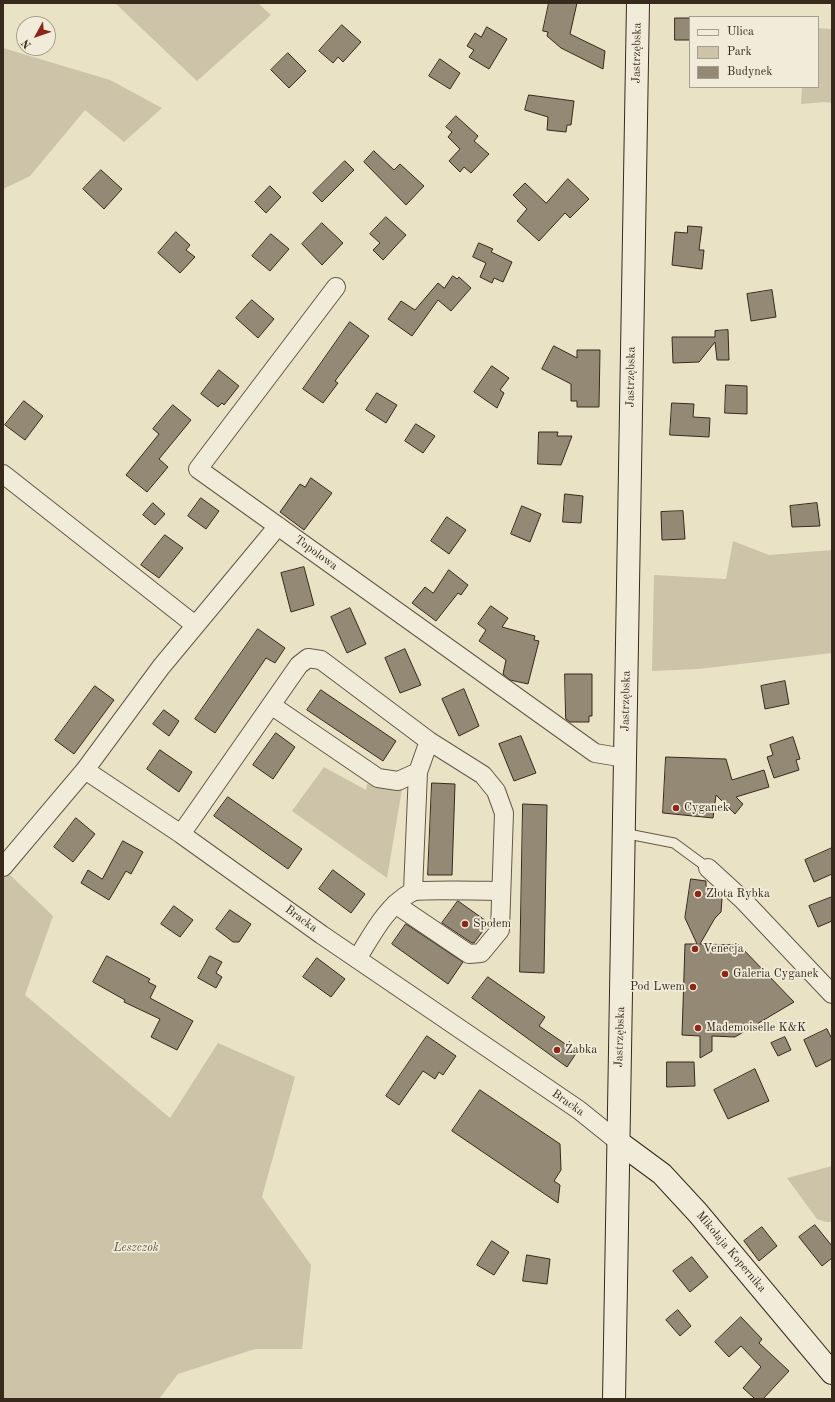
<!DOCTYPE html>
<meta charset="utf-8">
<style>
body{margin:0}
#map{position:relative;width:835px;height:1402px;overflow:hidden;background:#eae2c5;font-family:"Old Standard TT",serif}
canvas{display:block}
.frame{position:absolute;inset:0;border:4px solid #37291c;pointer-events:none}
.legend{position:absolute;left:689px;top:16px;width:130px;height:72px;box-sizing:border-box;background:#f1ecd9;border:1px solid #a79e8d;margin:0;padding:5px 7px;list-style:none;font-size:12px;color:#37291c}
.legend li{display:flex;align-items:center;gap:8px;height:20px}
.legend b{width:20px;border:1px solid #a79e8d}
.north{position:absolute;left:16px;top:16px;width:40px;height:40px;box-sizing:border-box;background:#f1ecd9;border:1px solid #a79e8d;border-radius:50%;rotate:230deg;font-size:11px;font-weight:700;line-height:16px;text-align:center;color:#37291c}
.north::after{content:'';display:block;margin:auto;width:14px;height:18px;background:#8f2418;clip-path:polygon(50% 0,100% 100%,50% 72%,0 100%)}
</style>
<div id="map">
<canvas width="835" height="1402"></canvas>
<div class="frame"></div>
<ul class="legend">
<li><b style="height:5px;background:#f1ecd9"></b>Ulica</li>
<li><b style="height:11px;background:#ccc3a8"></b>Park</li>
<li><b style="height:11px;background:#948974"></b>Budynek</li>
</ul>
<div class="north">N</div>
</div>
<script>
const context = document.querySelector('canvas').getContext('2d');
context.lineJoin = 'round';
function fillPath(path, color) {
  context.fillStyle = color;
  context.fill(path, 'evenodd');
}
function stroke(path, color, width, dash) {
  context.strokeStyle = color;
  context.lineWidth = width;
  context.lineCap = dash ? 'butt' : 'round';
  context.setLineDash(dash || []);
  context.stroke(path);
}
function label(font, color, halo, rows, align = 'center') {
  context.font = font + ' "Old Standard TT",serif';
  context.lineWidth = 3.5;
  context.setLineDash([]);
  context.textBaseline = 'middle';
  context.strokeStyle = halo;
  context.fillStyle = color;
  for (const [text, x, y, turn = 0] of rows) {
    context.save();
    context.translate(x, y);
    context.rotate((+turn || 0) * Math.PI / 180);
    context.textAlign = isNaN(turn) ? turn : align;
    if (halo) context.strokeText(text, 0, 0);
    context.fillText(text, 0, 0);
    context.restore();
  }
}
const green = new Path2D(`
 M115 3H258L271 15 197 81Z
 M818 28 832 29V103L825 102 801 104 802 87H818Z
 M3 48 110 80 162 108 124 142 85 110 30 176 3 189Z
 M733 541 769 555 832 550V653L699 669 652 671 654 575 726 579Z
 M324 767 366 790 367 784 402 789 387 878 292 811Z
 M52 822 10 875 53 916 25 995 170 1118 218 1043 295 1077 262 1197 311 1265 302 1349H255L178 1374 159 1399H3V857Z
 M832 1166V1222H826L817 1219 787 1178Z`);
const building = new Path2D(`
 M549 3H577L570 34 605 51 603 69 561 48 547 36 548 32 543 31Z
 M675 18H690V40H675Z
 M342 25 361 42 343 62 338 57 333 63 319 51Z
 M487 27 507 39 489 69 469 57 474 50 467 46 475 33 481 37Z
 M288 53 306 71 289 88 271 70Z
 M440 59 460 73 450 89 429 76Z
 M529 95 574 101 571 125H567L566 132 547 130 548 117 525 110Z
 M456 116 478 136 474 141 489 154 471 173 464 167 460 172 449 161 460 149 448 137 452 132 446 127Z
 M374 151 394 170 400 164 424 186 406 205 364 162Z
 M345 161 354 170 322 202 313 193Z
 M101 170 122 189 104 209 83 189Z
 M568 179 589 199 570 218 565 213 539 241 517 221 527 209 513 195 525 183 546 203Z
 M270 186 281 197 266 213 255 202Z
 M386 217 406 235 383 260 373 250 380 243 370 234Z
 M322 223 343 243 322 265 302 244Z
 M688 226 702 227 699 250H704L702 269 672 265 675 232 687 233Z
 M176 232 190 245 186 250 195 257 180 273 158 253Z
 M271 234 289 249 270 271 252 256Z
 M479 243 493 249 491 252 512 262 503 282 494 278 492 283 480 277 486 263 473 257Z
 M453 276 457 279 459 277 471 288 451 311 438 300 412 336 388 319 401 301 415 310 438 283 444 288Z
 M772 290 776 317 751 321 747 294Z
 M252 300 274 319 258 338 236 318Z
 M350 322 369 336 335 381 338 383 323 403 303 389Z
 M728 330 729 360H717L715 342 699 362 673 363 672 337H715V331Z
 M554 346 577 358V350H600L599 407H577V401H571V384L542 369Z
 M492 366 509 378 500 390 504 393 497 408 474 392Z
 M219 370 239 386 224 405 222 403 218 407 201 394Z
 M726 385 747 386V414L725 413Z
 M377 393 397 405 386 423 366 410Z
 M24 401 43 416 25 440 5 425Z
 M672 403 694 404 693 417 710 418 709 437 670 435Z
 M173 405 191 420 159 459 168 467 147 492 126 475 159 434 153 429Z
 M416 424 435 436 423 453 405 441Z
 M539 432H558L557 436H572L561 465 538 464Z
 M311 478 332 493 304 530 280 512 300 484 305 487Z
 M565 494 583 496 581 523 563 522Z
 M201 498 219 511 206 529 188 516Z
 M153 503 165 514 155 525 143 515Z
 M817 503 820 526 792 527 790 506Z
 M522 506 541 514 530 542 511 534Z
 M683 511 685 539 662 540 661 512Z
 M447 517 466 530 449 554 431 541Z
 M165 535 183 548 159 578 141 565Z
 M304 567 314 605 291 612 281 573Z
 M449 570 468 585 461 595 458 593 436 621 412 603 425 587 433 593Z
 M491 606 508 618 502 627 535 636 534 640 539 641 528 684 510 680 503 674 506 660 479 641 486 630 478 624Z
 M350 608 366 644 347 653 331 617Z
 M258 629 285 648 275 663 266 658 215 733 195 719Z
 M405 649 421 685 400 693 385 658Z
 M565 674H592V716H589V722H570L566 719Z
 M785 681 789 704 765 709 761 686Z
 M95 686 114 700 74 754 55 740Z
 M464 689 479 726 459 736 442 699Z
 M321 690 396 741 383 761 307 710Z
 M164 710 179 721 169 736 153 724Z
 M276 733 295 747 273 779 253 765Z
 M521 736 536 773 514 781 499 744Z
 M793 737 800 759 796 760 799 770 774 778 767 757 773 755 770 745Z
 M160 750 192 772 179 792 147 769Z
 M666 757 726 759 732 780 764 770 769 787 736 797 743 804 735 814 716 795 713 818 663 813Z
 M432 783 455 784 452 875H428Z
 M228 797 302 849 288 869 214 816Z
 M523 804 547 805 544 973 520 972Z
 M76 818 95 834 73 862 54 847Z
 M123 841 143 852 131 874 126 871 109 900 81 883 88 870 102 879Z
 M832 848V874L814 882 805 860Z
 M333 870 365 894 351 913 319 889Z
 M691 879 706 881V886L722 899 721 912 715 918 700 944 739 945 794 1002 735 1037 712 1036V1051L700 1058V1036L682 1035 685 944H697L685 918Z
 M832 897V921L818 927 809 906Z
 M458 901 489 923 474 943H472L442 923Z
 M174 906 193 920 180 937 161 924Z
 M230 910 251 924 239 942H233L216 929Z
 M406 924 463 962 448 984 392 944Z
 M107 956 150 979 148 982 156 986 150 998 193 1021 177 1050 151 1037 160 1019 124 1002 125 1000 93 982Z
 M210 956 222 962 216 973 222 977 216 988 198 978Z
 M317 958 345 979 331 997 303 977Z
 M488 977 545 1017 539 1026 577 1052 567 1067 472 998Z
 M827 1029 832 1039V1059L816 1067 804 1040Z
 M427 1036 456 1056 443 1075 439 1072 435 1079 423 1071 399 1105 386 1096Z
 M785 1037 791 1050 778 1056 771 1043Z
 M667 1062H694L695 1086 667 1087Z
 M755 1069 769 1101 728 1119 714 1090Z
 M480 1090 560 1144 561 1170 554 1181 560 1185 558 1203 452 1131Z
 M815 1225 832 1246V1258L822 1266 799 1237Z
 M762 1227 777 1246 759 1261 744 1241Z
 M492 1241 509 1252 494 1275 477 1265Z
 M527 1255 550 1259 547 1284 523 1281Z
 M692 1257 708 1277 690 1292 673 1271Z
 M678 1310 691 1326 680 1336 666 1320Z
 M741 1317 762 1339 759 1343 789 1371 763 1399H755L743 1388 761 1367 741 1346 729 1357 715 1342Z`);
const lane = new Path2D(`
 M623 833 674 843 708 868`);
const street = new Path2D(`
 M336 287 198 469 595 753 625 758
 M3 474 195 625
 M271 705 378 778 398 781 418 772
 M85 770 161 667 278 526
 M181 834 299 665 308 658 321 660 429 741 483 775 496 791 504 813 500 930 481 953 469 954 395 904
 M3 867 85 770 181 834 322 935 579 1110 620 1143
 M708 868 743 900 832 994
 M413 891 418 772 429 741
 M357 959C372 935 386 906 412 892 419 889 488 891 501 891`);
const secondary = new Path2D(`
 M620 1143 662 1174 698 1213 832 1373
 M614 1399 638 3`);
const markers = [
 [676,808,4,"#8f2418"],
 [698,894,4,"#8f2418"],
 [465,924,4,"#8f2418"],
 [695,949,4,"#8f2418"],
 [725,974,4,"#8f2418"],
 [693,987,4,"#8f2418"],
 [698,1028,4,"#8f2418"],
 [557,1050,4,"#8f2418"]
];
const streetNames = [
 ["Jastrzębska",637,53,-89],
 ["Jastrzębska",631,377,-89],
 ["Topolowa",316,553,36],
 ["Jastrzębska",626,701,-89],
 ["Bracka",301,919,36],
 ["Jastrzębska",620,1037,-88],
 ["Bracka",568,1103,35],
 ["Mikołaja Kopernika",731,1252,50]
];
const poiNames = [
 ["Cyganek",684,808],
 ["Złota Rybka",706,894],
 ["Społem",473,924],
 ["Venecja",703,949],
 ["Galeria Cyganek",733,974],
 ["Pod Lwem",685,987,"right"],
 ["Mademoiselle K&K",706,1028],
 ["Żabka",565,1050]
];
const parkNames = [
 ["Leszczok",136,1248]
];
fillPath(green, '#ccc3a8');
fillPath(building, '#948974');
stroke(building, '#37291c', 1);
stroke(lane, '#645746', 11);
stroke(street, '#645746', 20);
stroke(secondary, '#37291c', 24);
stroke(lane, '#f1ecd9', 9);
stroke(street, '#f1ecd9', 18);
stroke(secondary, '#f1ecd9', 22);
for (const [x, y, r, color] of markers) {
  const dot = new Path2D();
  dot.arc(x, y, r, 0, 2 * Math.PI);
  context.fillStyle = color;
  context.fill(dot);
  stroke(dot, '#f1ecd9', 1.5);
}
label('12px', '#37291c', '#f1ecd9', streetNames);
label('12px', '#37291c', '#f1ecd9', poiNames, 'left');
label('italic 12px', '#5c503f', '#f1ecd9', parkNames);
</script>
